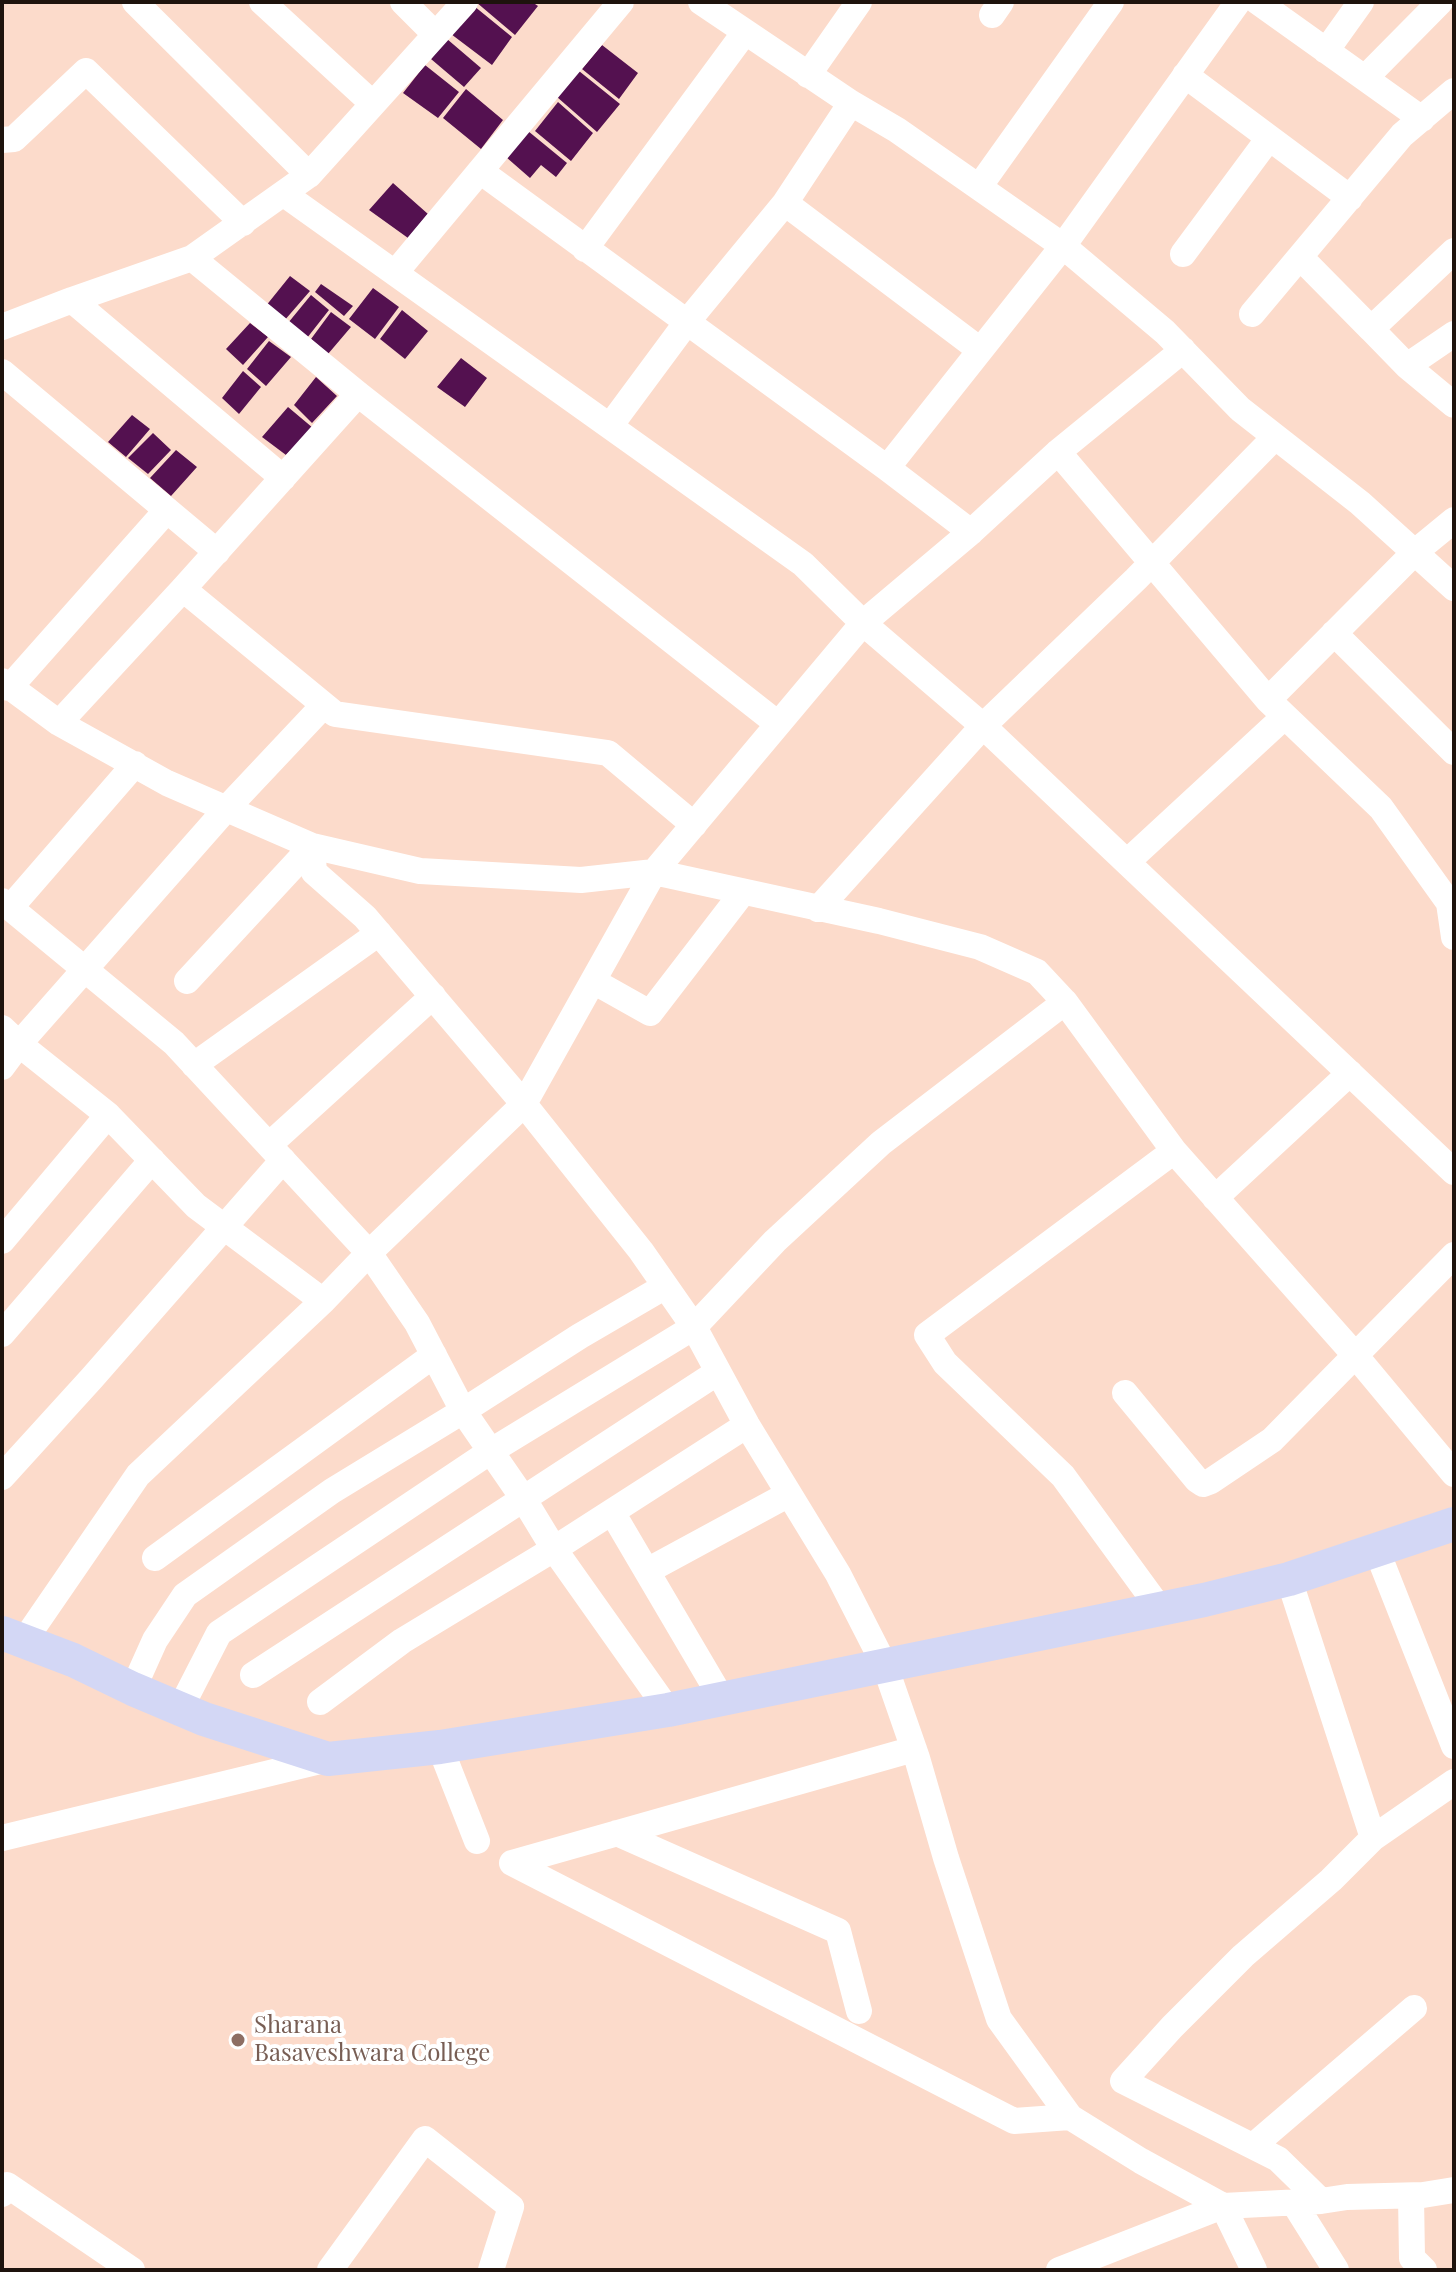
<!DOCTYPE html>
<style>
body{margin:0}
#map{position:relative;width:1456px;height:2272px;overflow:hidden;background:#fcdbcb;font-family:"Playfair Display",serif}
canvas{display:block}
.frame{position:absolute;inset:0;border:4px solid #1e130d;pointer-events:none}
</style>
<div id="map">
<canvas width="1456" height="2272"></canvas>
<div class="frame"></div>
</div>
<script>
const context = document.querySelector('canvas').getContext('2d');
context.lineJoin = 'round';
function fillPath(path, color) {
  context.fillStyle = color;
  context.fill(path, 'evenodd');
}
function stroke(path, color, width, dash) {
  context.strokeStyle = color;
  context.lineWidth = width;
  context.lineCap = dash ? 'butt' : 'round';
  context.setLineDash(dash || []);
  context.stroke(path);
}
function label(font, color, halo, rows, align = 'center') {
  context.font = font + ' "Playfair Display",serif';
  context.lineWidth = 8;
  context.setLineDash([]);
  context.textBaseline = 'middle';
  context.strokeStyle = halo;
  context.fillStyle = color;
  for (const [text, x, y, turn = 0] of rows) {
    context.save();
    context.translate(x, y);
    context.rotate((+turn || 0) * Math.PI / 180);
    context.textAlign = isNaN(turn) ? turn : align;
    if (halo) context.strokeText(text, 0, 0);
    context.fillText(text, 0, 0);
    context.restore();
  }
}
const building = new Path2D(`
 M476 2H532L538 6 515 35Z
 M474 6 512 37 492 65 451 34Z
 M447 39 481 68 464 87 431 59Z
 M602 45 638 73 619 99 582 69Z
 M425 65 459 92 438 118 403 93Z
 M579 71 620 104 597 132 557 97Z
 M466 89 503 120 481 149 443 118Z
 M558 102 593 133 571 161 535 131Z
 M528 131 567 163 556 177 541 165 530 178 506 157Z
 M393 183 428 214 408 238 369 210Z
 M290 276 310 291 284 321 265 307Z
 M321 284 353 306 344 316 315 292Z
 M373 288 399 307 375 339 349 319Z
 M311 295 329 310 307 338 288 323Z
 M402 310 428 331 405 359 380 339Z
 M331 312 351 327 328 354 311 339Z
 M250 323 268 337 243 365 226 349Z
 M269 341 291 357 266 386 247 369Z
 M461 358 487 378 465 407 437 387Z
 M243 371 261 387 239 414 222 398Z
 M316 377 337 396 312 423 294 405Z
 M288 407 313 428 286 455 262 437Z
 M132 415 150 429 126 457 108 442Z
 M153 433 171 450 148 474 128 458Z
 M176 450 197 467 171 496 150 478Z`);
const minor = new Path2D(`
 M135 2 309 175
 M262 2 372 103
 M403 2 435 34
 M701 2 851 103 897 130 1063 246 1165 332 1240 409 1360 503 1454 588
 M1258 2 1422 119
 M992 15 1001 2
 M1326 51 1361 2
 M808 75 859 2
 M1185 75 1350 198
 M1365 78 1440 2
 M2 140 14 139 86 71 243 223
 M480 171 887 468 971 532
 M979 187 1111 2
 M284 194 803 564 863 623 983 726 1454 1172
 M785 203 980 350
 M585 249 745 32
 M1454 251 1371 329 1407 366 1454 405
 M1183 254 1269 138
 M1300 257 1371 329
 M192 258 358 394 778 724
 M395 273 621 2
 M72 300 283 478
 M1252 314 1402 135 1454 91
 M2 327 72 300 192 258 309 175 465 2
 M1407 366 1454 334
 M2 372 217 552
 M610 426 687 322 785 203 851 103
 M1058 452 1268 700 1381 808 1449 903 1454 937
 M887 468 1063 246 1238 2
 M183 589 335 714 608 753 694 825
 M1334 633 1454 752
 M2 681 59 723 167 783 312 846 420 871 581 880 654 872 879 921 980 947 1037 972 1065 1002 1174 1151 1355 1355 1454 1474
 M9 688 167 510
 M1268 700 1415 552 1454 520
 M59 723 183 589 358 394
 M312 846 314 872 365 917 524 1104 641 1251 694 1327 747 1425 838 1574 885 1666 917 1758 946 1858 999 2019 1070 2117 1141 2161 1223 2206 1254 2270
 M1127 862 1284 717
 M2 901 174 1043 369 1253 417 1323 463 1411 523 1498 554 1549 668 1710
 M10 908 135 764
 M818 909 983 726 1136 579 1275 437
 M187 981 312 846
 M593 981 650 1013 743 892
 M2 1028 19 1044 108 1115 196 1206 323 1301
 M194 1065 379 933
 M2 1067 19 1044 227 808 324 705
 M269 1145 433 996
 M1215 1198 1350 1073
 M2 1241 108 1115
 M2 1334 152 1160
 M1125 1393 1197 1480 1203 1484 1211 1481 1272 1440 1454 1255
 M2 1477 92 1378 283 1160
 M612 1512 722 1699
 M1377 1551 1454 1746
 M155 1558 434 1355
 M647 1571 789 1494
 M1289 1579 1373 1838
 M1160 1609 1063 1476 945 1363 927 1335 1174 1151
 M24 1641 138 1475 323 1301 369 1253 524 1104 654 872 863 623 971 532 1058 452 1183 350
 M253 1675 718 1372
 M133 1689 155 1640 185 1595 332 1491 463 1411 580 1336 664 1287
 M320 1702 402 1641 554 1549 747 1425
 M180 1709 219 1633 491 1451 694 1327 775 1241 881 1143 1065 1002
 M440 1747 477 1841
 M617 1833 838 1931 859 2011
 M2 1838 328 1759
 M512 1863 1014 2121 1070 2117
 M512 1863 914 1749
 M1253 2146 1414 2008
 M2 2194 7 2185 132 2270
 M1411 2196 1412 2258 1424 2270
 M1321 2201 1278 2159 1123 2081 1172 2027 1243 1956 1331 1880 1373 1838 1454 1782
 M1294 2203 1336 2270
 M330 2270 425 2139 511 2207 491 2270
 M1059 2270 1223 2206 1321 2201 1347 2197 1423 2195 1454 2190`);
const major = new Path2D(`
 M2 1633 73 1660 133 1689 204 1719 328 1759 440 1747 668 1710 1204 1600 1289 1579 1454 1524`);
const markers = [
 [238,2040,8,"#8d6e63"]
];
const educationNames = [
 ["Sharana",254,2026],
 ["Basaveshwara College",254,2054]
];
fillPath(building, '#541150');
stroke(minor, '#fff', 26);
stroke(major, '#d3d7f5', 34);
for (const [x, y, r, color] of markers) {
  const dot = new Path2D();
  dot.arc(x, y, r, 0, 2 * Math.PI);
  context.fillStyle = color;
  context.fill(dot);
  stroke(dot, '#fff', 3);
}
label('24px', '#785e54', '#fff', educationNames, 'left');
</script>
